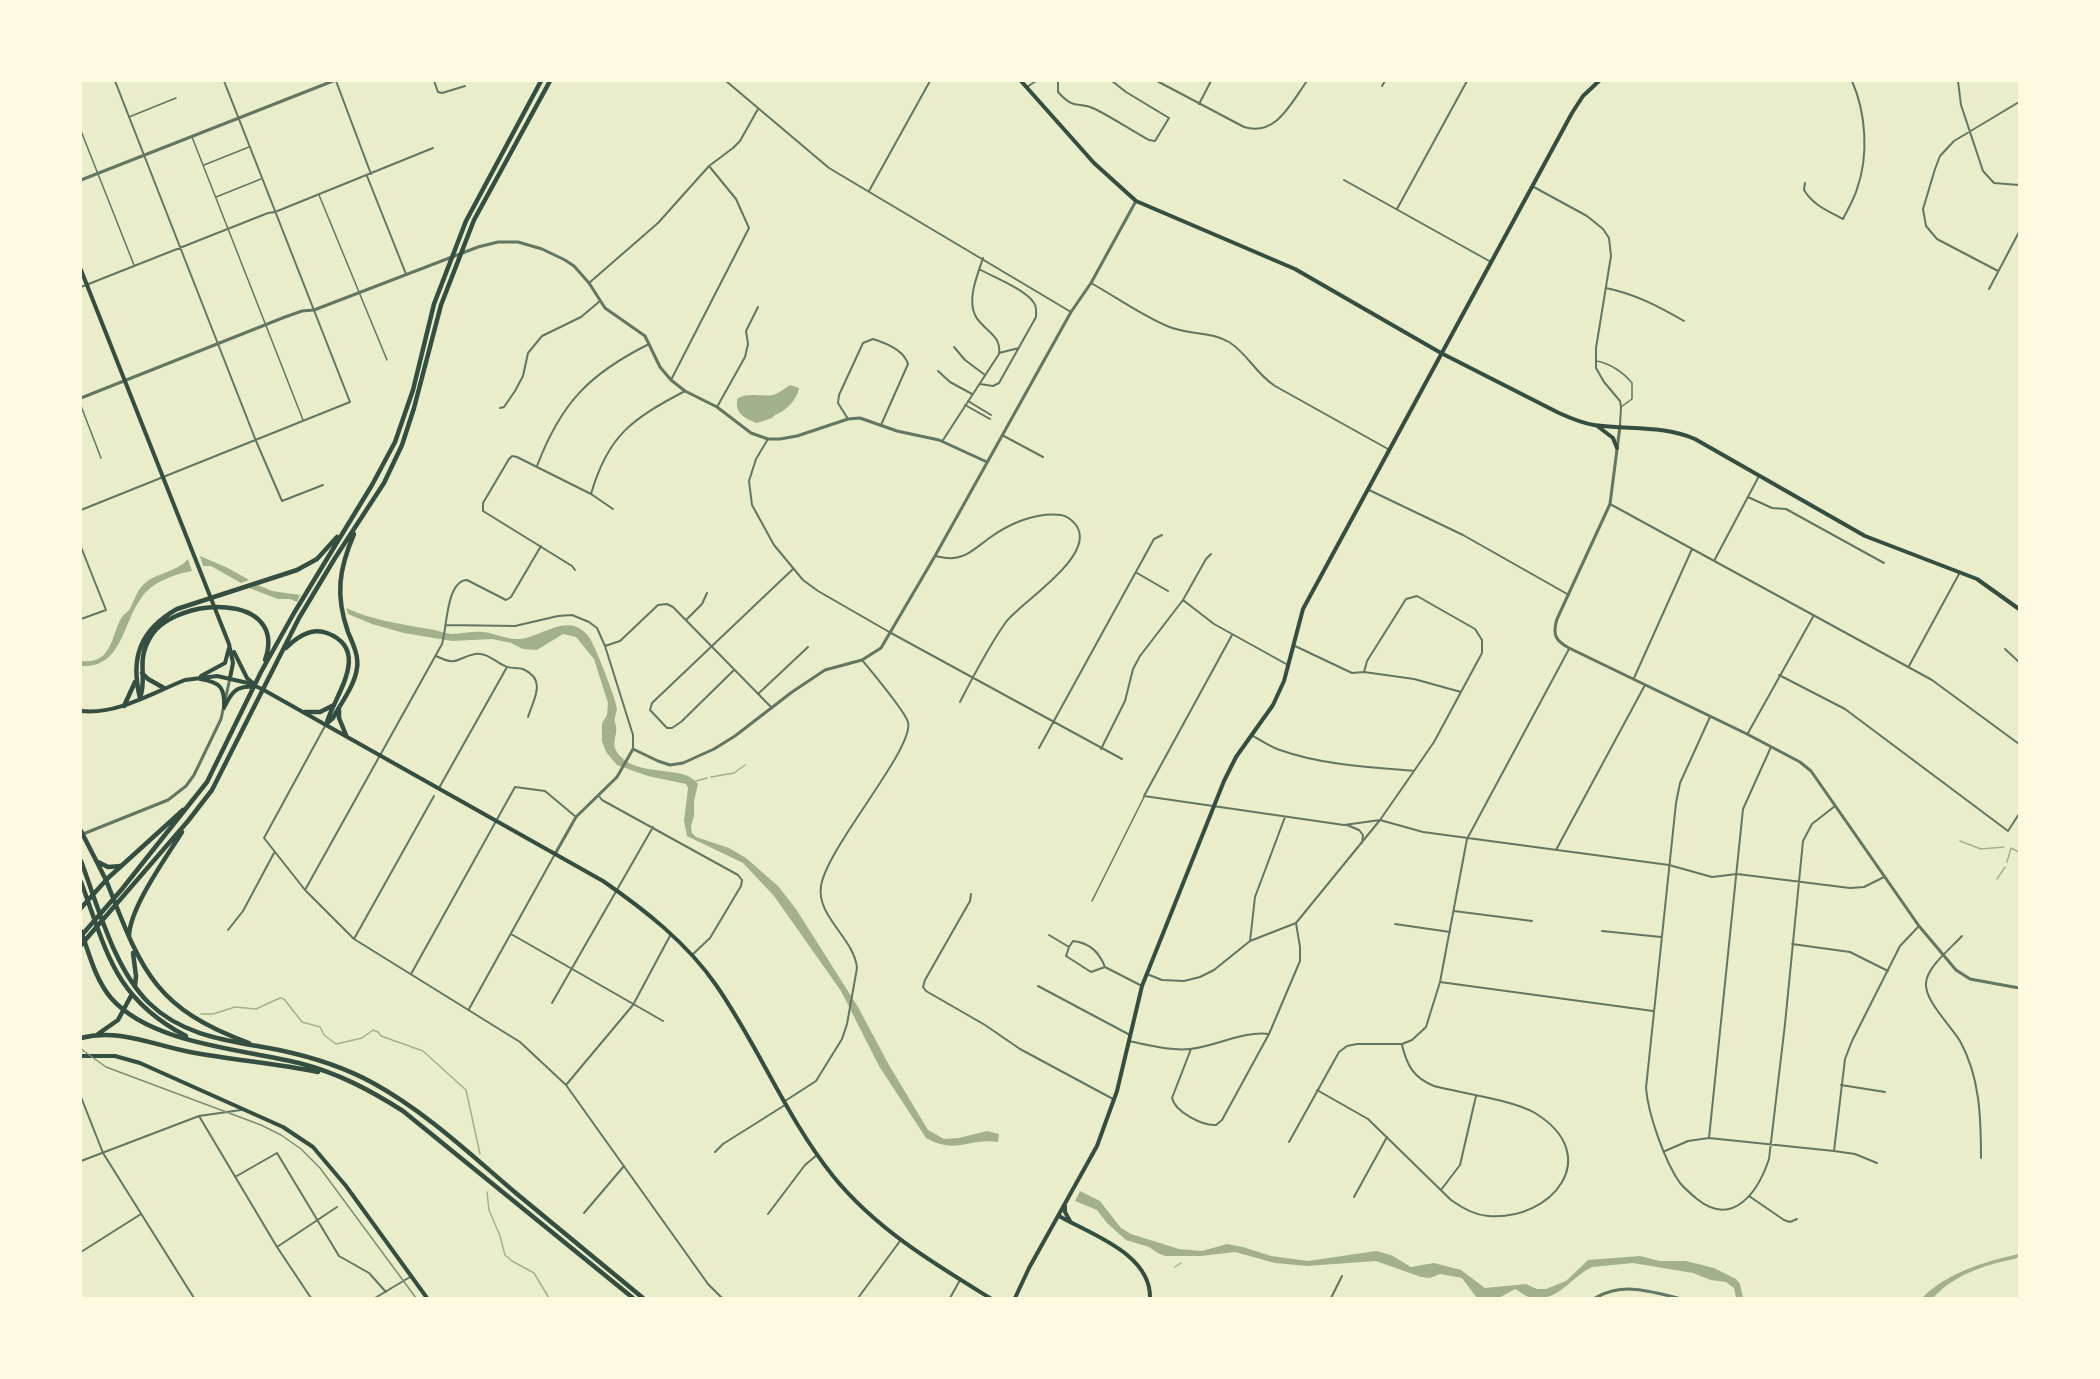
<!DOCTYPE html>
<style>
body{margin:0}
#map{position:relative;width:2100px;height:1379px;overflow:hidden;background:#e9edc9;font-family:"Work Sans",sans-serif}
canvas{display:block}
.frame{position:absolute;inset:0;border:82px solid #fefae0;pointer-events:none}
</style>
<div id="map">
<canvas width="2100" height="1379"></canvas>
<div class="frame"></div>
</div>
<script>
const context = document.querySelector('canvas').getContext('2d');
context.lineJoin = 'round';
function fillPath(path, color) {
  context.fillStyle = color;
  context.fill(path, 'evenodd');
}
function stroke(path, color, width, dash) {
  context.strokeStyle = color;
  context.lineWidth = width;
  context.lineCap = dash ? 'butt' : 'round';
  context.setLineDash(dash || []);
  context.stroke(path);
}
const water = new Path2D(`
 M790 385 799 388C797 400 786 411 775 415L772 418 757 423C745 419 733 412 738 398 751 392 761 397 773 395 779 393 784 389 790 385Z
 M200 556 228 568 249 580 241 583 211 566H203Z
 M188 559 192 571C176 574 158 580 146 592 122 617 125 669 81 666V661C113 665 111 634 122 617 124 614 127 613 129 610 134 602 136 592 143 585 154 573 176 573 188 559Z
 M258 585 272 591 300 595 297 602 290 599H278L249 588Z
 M346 608C372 620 400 624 429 629 436 630 444 633 451 634 462 634 473 631 483 632 495 633 507 640 519 639 542 638 568 610 589 637 594 643 617 701 617 709 617 710 615 716 615 718 614 724 615 720 616 726 618 737 609 744 620 756 640 778 684 764 698 784L694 801V816L691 826 692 833 696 837 729 848 746 858 778 886 796 909 858 1007 889 1065 928 1130 944 1139 959 1138 987 1131 999 1134 998 1142C968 1138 956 1155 926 1138L879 1066 841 991 774 896 743 863 687 836 684 821 688 788 686 784 648 776 617 765 606 752 602 741V723L607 715 608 703 594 659 576 637 563 634 537 650 523 649 511 643 492 639 452 641 404 633 372 624 348 614Z
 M1080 1191 1100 1201 1121 1228 1131 1234 1179 1249 1202 1251 1227 1244 1243 1247 1271 1256 1308 1261 1376 1251 1391 1255 1411 1267 1434 1263 1461 1270 1485 1288 1526 1284 1537 1289H1546L1566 1281 1588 1260 1640 1256 1660 1261H1686L1714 1268 1736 1279 1740 1284 1743 1298H1736L1734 1288 1726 1282 1711 1280 1693 1273 1633 1263 1592 1267C1572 1276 1559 1302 1532 1298 1526 1297 1521 1292 1515 1289L1499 1298H1477L1462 1278 1440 1274 1430 1278 1421 1277 1376 1261 1307 1266 1275 1263 1235 1252 1201 1256H1165L1158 1253 1149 1247 1126 1240 1107 1223 1097 1210 1075 1201Z
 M2019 1254V1257L2014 1259C1984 1265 1954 1275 1933 1298H1922C1948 1272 1984 1262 2019 1254Z`);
const stream = new Path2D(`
 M711 777 734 773 745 765
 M696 781 707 778
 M1960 841 1981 849 2004 847
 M2011 848 2019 852
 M2007 862 2011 848
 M1997 879 2005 867
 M201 1014H213L235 1007 256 1009 280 998 284 999 302 1022 320 1027 324 1035 336 1044 362 1038 373 1030 378 1032 381 1036 423 1051 466 1090 480 1154
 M487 1192 489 1210 500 1236 505 1255 512 1261 534 1273 549 1298
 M1175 1267 1181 1263`);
const service = new Path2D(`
 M129 117 176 98
 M81 131 134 265
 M192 137 303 420
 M204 165 249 147
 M319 195 387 360
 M216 197 261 179
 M1596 361C1610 363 1624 373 1632 383V399L1621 407
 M81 406 101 458
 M1092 901 1144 797`);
const minor = new Path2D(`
 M115 81 256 441 282 501 323 485
 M336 81 371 174
 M434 81 438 92 442 93 465 86
 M726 81 829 168 1071 312
 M1058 81V92C1076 112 1078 100 1095 109 1113 118 1131 130 1149 140L1155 141 1169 118 1126 92 1112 81
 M1157 81 1244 127C1276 137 1291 103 1307 81
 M1958 81 1961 105 1983 171 1994 183 2019 185
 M1382 86 1385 81
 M1027 87 1036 81
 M1199 104 1211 81
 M367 176 406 274
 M1344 180 1491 262
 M1805 183 1804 190C1813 205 1828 211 1843 219 1848 209 1854 199 1857 189 1869 155 1866 113 1852 81
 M1532 186 1587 216 1603 229 1609 238 1611 256 1596 348V368L1604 382 1620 401 1621 407 1620 425
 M869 191 930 81
 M1397 209 1467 81
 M979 269C993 277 1025 289 1034 303 1037 307 1036 312 1036 317L999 383 993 386 980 384
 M1998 271 1937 239 1926 226 1923 209 1935 169 1940 156 1954 141 2019 102
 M589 283 658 223 709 166 733 148 740 141 758 109
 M1091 283C1116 297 1141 315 1167 326 1187 335 1210 331 1229 342 1247 353 1256 374 1275 386L1388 449
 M81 287 268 213 275 212 433 148
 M1606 288C1635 294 1658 306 1684 321
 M1989 289 2019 232
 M954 347 965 360 985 375
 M999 353 1019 348
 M938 371 950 382 972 394
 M671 380 749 228 736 199 709 166
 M968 401 991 415
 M965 405 990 419
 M717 407 745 357 748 344 746 331 758 307
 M500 408 504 407 515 391 523 376 528 353 542 336 581 317 600 301
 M848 419 838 403 839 395 863 343 873 339C886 343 904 350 908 364L881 425
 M1002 435 1043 457
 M768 439 756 459 749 481 752 505 774 545 803 580 818 591 891 633 1122 759
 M943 440 999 354C1002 334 982 330 975 315 967 298 978 274 983 258
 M537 466C561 403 589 374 649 344
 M1367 489 1463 535 1569 595
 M591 494C608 435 632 419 685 391
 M1748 497 1772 508 1786 509 1884 563
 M1610 504 1932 680 2019 744
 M81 510 350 402 224 81
 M81 547 106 610 81 619
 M935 556C940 557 947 559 953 558 967 557 977 547 988 539 1008 524 1035 512 1061 515 1067 516 1072 520 1076 525 1098 555 1021 602 1006 622 988 647 974 675 960 702
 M1714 561 1759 476
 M575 570 572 566 483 511V503L509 459 512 456 517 457 591 494 613 509
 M1137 573 1168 591
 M1183 600 1214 624 1288 665
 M686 620 702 604 707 593
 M446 625 515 626 558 616 572 615 589 622 597 628 605 646 633 735V749
 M1232 635 1144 796 1344 825 1380 820 1423 832 1669 865 1712 877 1737 874 1850 888 1864 887 1884 877
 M605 646 620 641 658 605 667 604 673 607 772 708
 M1295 646 1352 673 1364 672 1414 679 1461 692
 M2005 649 2019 662
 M436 656C459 667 455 658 475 654 487 652 495 662 505 666 510 669 517 667 523 669 547 680 534 698 528 717
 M1909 666 1959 574
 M734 670 681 722 672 728H667L650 710 652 703 793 569
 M1779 675 1845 709 2008 831 2019 814
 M1634 678 1692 549
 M758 694 808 647
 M1710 717 1680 783 1676 803 1646 1088C1648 1114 1665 1162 1680 1183 1685 1189 1691 1194 1697 1199 1733 1228 1758 1192 1769 1159L1785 1024 1803 841 1812 824 1835 806
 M325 726 264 838 305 890 354 939 520 1042 566 1085 708 1284 722 1298
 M1748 733 1814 615
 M1251 735C1261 740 1270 747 1280 750 1322 765 1370 767 1414 771
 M1039 748 1154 539 1162 535
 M1101 749 1125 701 1133 669 1140 656 1183 600 1206 559 1211 554
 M439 788 507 667
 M599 796 602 800 738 875 742 880 741 886 710 938 692 955
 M1347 825 1359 830 1363 835 1362 843
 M1556 850 1645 685
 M305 890 442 644C447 629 446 581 467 580L506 600 511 597 541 546
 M971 894 970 901 925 980 923 987 926 991 985 1025 1020 1049 1113 1099
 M1454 911 1532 921
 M1395 924 1450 932
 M228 930 243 911 274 853
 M1602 931 1661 937
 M511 934 663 1021
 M1049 935 1069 947
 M1962 936C1951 948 1927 967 1926 983 1924 1000 1951 1026 1960 1041 1980 1077 1981 1118 1981 1158
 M354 939 434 796
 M1073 941C1090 943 1099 952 1105 967L1091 972 1066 956 1069 947Z
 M1250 941 1255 897 1285 817
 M1792 944 1850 952 1888 971
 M1105 967 1142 986
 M411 974 515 787 545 791 576 817
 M1147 974 1162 980 1184 981 1200 977 1214 970 1250 941 1296 923 1380 820 1414 771 1434 742 1482 653V640L1475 629 1417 596 1406 599 1367 661 1364 672
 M1440 982 1653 1011
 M1038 986 1130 1035
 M552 1003 653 827
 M469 1009 555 854
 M1128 1041C1149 1045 1169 1051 1190 1049 1217 1046 1242 1031 1269 1034
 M1191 1049 1172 1098C1175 1112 1203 1126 1216 1125L1222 1120 1269 1034 1300 961V947L1296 923
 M566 1085 633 1005 671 934
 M1841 1085 1885 1092
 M1317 1090 1368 1119 1451 1200C1462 1208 1474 1215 1488 1216 1552 1221 1605 1156 1535 1113 1514 1100 1460 1093 1434 1086 1414 1078 1407 1066 1402 1045
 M81 1097 103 1153 194 1298
 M785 1101 816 1081 842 1039 847 1024 857 968C854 938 816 916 821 886 827 847 915 748 908 722 904 710 871 671 862 660
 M199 1116 277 1247 311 1298
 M1709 1138 1743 809 1771 747
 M1289 1142 1339 1052 1347 1046 1357 1044H1402L1412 1040 1426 1027 1440 982 1467 839 1569 649
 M1665 1151 1688 1141 1709 1138 1834 1151 1855 1154 1877 1163
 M1834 1151 1845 1059 1852 1041 1900 946 1919 926
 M715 1152 723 1144 785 1105
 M81 1161 199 1116 241 1110
 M235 1177 277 1153 339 1256 369 1273 386 1292
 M1441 1190 1460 1165 1476 1096
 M1749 1196 1784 1220 1790 1222 1797 1219
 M1354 1197 1387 1137
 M584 1213 624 1166
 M768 1214 805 1165 817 1155
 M277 1247 337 1207
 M81 1252 141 1214
 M375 1298 410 1277
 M858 1298 900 1241
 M950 1298 960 1280
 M1331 1298 1342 1276`);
const tertiary = new Path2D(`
 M81 180 333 81
 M81 398 285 317 302 311 314 310 478 247 498 242H518L542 249 565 260 574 266 589 283 605 308 645 336 660 367 671 380 685 391 717 407 751 433 768 439H780L797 436 848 419 860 418 897 431 939 440 987 462
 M1620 426 1610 504 1557 619C1552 635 1556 641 1569 648L1747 734 1800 762 1811 771 1919 926 1956 970 1970 979 2019 988
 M83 834 168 800 186 786 194 775 221 719 230 678
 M555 854 576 817 617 777 633 749 658 761 670 765 683 763 714 749 735 736 792 692 825 670 862 660 881 648 935 556 1071 312 1091 283 1136 201
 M1595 1298C1623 1282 1649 1291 1678 1298`);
const secondary = new Path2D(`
 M1021 81 1094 163 1136 201 1295 269 1441 353 1559 413C1570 418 1582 423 1594 425 1629 430 1662 425 1695 439L1865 536 1977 579 2019 609
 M81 270 229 644 233 663 230 678
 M1596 425 1613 438 1617 448
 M234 652 247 678 254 684
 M201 676 225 663 229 648
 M200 679C221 682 225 688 224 708
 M225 706C231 693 237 685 253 687
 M81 711C117 715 152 693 185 680L217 676 248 683 262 689 603 881C645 910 687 943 716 985 759 1047 786 1117 833 1176 876 1229 933 1263 990 1298
 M81 1056H115L140 1063 283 1127 313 1147 346 1186 427 1298
 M1065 1206V1212L1070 1221
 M1059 1216C1092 1235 1151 1254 1150 1298
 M1015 1298 1029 1268 1097 1146 1117 1091 1142 986 1224 781 1236 757 1273 705 1284 681 1303 609 1572 113 1583 96 1599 81`);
const trunk = new Path2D(`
 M81 831 106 880
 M98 862 108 867 121 866`);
const motorway = new Path2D(`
 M286 648C296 638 311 627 327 633 372 650 335 695 327 722
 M142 673 148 679 164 688
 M140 698C130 658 140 630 177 609L297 570 317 559 337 537
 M140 698C148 675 135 662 151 636 176 596 289 592 265 660
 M124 706 135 682
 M339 710V718L346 735
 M305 712H320L334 705
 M326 724 333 718C341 703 355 685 357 668 359 656 353 644 348 632 335 595 339 569 354 534
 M81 861C98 906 114 969 149 1003 185 1038 233 1041 279 1050 312 1057 344 1067 373 1083 426 1112 471 1155 517 1194 559 1229 601 1263 643 1298
 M106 880C141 969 153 1008 249 1043
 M81 882C107 952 114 998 186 1036
 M81 908 108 878 183 810
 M81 931C89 953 95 979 111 998 151 1044 243 1049 299 1063 338 1073 370 1090 403 1111L633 1298
 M81 936 122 889 207 782 261 672 294 613 372 485 395 442 413 390 434 304 466 221 541 81
 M129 936C130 907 166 858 182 832
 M81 945 188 821 212 790 299 618 335 558 384 483 402 445 414 408 441 305 474 220 550 81
 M133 953 136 976 135 986
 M98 1034 118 1020 132 994
 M81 1038C118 1028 153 1045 190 1052 232 1060 275 1063 318 1072`);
const rail = new Path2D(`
 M81 1049 106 1067 261 1125 281 1135 301 1149 320 1168 416 1298`);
fillPath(water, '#a3b18a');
stroke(stream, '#a3b18a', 1.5);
stroke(service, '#617663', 1.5);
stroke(minor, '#617663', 2);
stroke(tertiary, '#617663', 3);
stroke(secondary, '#344e41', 4);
stroke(trunk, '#344e41', 4.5);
stroke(motorway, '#344e41', 4.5);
stroke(rail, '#7c8e77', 1.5);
</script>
